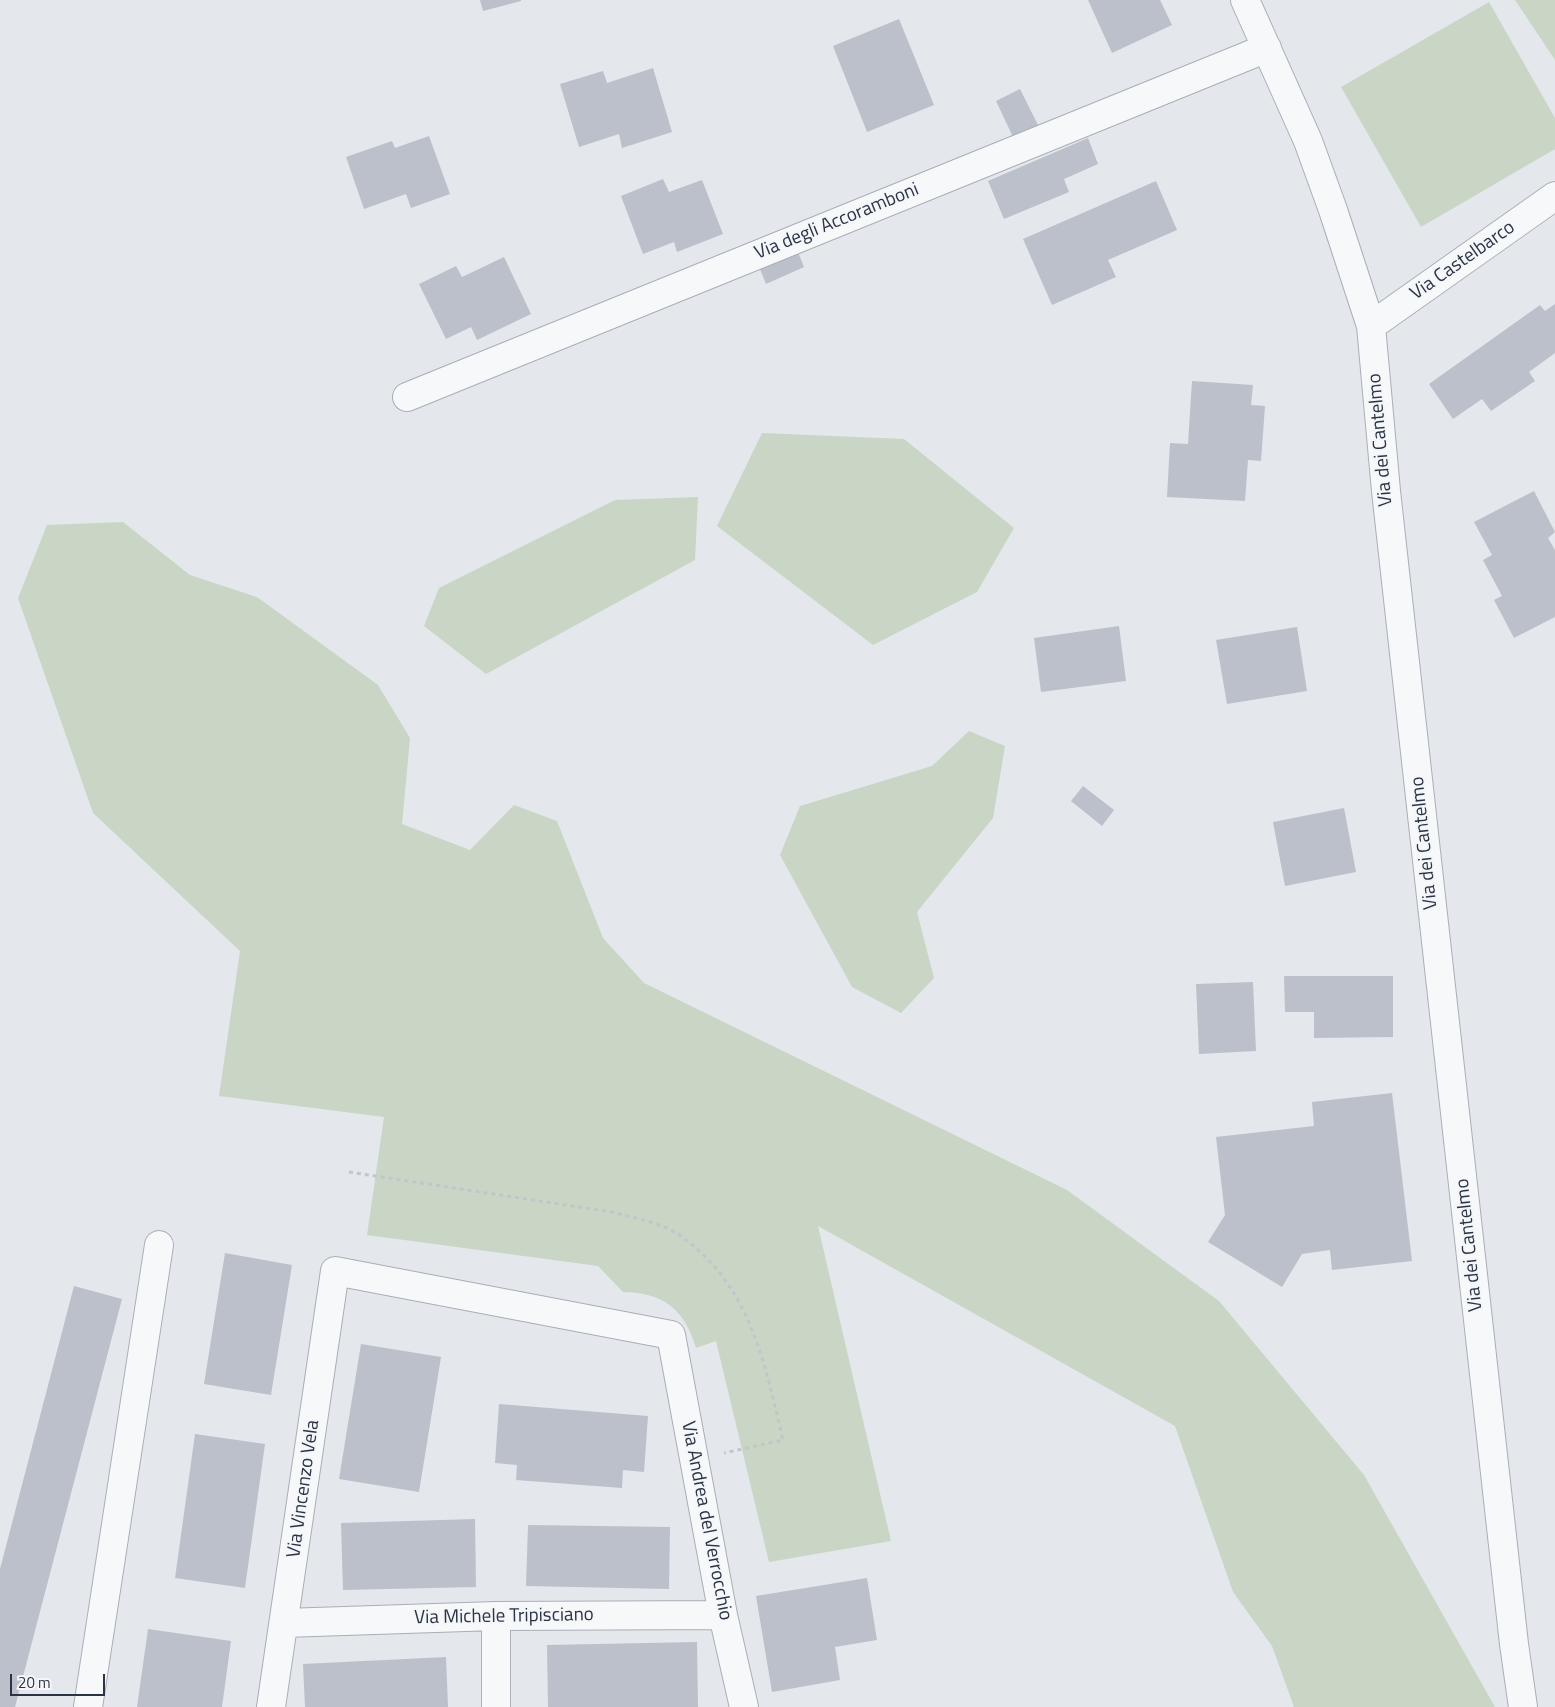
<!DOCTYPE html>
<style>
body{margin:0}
#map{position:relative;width:1555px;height:1707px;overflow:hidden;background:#e4e7ec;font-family:"Titillium Web",sans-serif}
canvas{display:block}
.scale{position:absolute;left:10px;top:1674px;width:95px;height:22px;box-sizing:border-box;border:2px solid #2b3445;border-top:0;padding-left:6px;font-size:15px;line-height:18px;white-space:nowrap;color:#2b3445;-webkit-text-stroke:4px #f4f6f9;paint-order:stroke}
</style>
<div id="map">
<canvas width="1555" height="1707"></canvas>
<div class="scale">20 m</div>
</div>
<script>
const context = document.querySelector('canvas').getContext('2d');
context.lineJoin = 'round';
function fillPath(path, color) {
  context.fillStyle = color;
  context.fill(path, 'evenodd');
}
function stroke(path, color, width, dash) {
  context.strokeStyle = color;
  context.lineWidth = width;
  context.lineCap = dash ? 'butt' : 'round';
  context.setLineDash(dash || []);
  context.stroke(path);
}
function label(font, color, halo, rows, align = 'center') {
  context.font = font + ' "Titillium Web",sans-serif';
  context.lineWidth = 4;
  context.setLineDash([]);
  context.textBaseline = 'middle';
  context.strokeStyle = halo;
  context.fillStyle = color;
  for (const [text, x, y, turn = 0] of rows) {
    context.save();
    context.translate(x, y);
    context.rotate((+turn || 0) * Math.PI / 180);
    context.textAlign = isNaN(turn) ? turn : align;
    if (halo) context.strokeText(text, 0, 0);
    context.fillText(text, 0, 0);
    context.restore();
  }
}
const green = new Path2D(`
 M1515 0H1555V60Z
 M1489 2 1555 118V149L1421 227 1341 87Z
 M762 433 904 439 1014 528 977 592 873 645 717 526Z
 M698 497 695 560 486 674 424 626 439 588 615 500Z
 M123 522 190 575 257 597 378 685 410 738 402 824 470 850 514 805 557 821 603 938 644 983 1067 1190 1219 1301 1364 1475 1495 1707H1294L1272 1646 1233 1592 1175 1426 818 1226 891 1541 769 1562 716 1341 696 1348C684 1308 663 1293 623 1292L598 1266 367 1235 384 1117 219 1096 240 951 93 813 18 598 47 525Z
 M969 731 1005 746 993 818 917 912 934 978 901 1013 852 987 780 855 800 806 932 766Z`);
const building = new Path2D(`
 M480 0H521V1L483 11Z
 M1088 0H1160L1172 25 1112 53Z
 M899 19 934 105 867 132 833 46Z
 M653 68 672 132 622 148 619 134 579 147 560 84 603 71 607 83Z
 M1020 89 1038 125 1013 137 996 101Z
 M429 136 450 194 411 208 406 194 364 209 346 157 392 141 395 148Z
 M1088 138 1098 164 1064 179 1069 192 1004 219 988 181Z
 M663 179 669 192 702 180 723 234 677 252 674 242 643 254 621 196Z
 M1156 181 1177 230 1108 260 1116 277 1052 305 1023 239Z
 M798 252 804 267 766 284 760 269Z
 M504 257 531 314 477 340 471 327 446 339 419 284 456 266 462 277Z
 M1555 304V353L1529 372 1535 381 1491 411 1482 399 1453 419 1429 384 1540 305 1545 311Z
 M1192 381 1253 385 1251 405 1265 406 1261 461 1248 460 1245 501 1167 497 1170 443 1188 444Z
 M1534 491 1555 532 1548 538 1555 550V617L1514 638 1494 600 1502 596 1483 560 1492 555 1474 522Z
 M1119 626 1126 681 1041 692 1034 638Z
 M1297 627 1307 691 1227 704 1216 640Z
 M1083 786 1114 810 1102 826 1071 801Z
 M1344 808 1356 872 1285 886 1273 822Z
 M1284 976H1393V1037L1314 1038V1012H1285Z
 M1253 982 1256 1051 1199 1054 1196 984Z
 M1392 1093 1412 1261 1332 1270 1330 1250 1302 1254 1282 1287 1208 1242 1225 1215 1216 1137 1314 1126 1312 1102Z
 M225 1253 292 1265 271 1395 204 1384Z
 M74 1286 122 1299 15 1707H0V1569Z
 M361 1344 441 1357 419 1492 339 1479Z
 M499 1404 648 1416 644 1472 623 1470 622 1488 516 1480 517 1465 495 1463Z
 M195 1434 265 1444 245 1588 175 1578Z
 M475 1519 476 1587 343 1590 341 1523Z
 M528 1525 670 1527 669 1589 526 1586Z
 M867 1578 877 1640 835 1647 840 1680 772 1692 756 1596Z
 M148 1629 231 1641 222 1707H137Z
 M697 1642 698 1707H548L547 1645Z
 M446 1657 448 1707H305L303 1664Z`);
const path = new Path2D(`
 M349 1172 612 1212C634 1218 659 1222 678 1234 750 1284 764 1360 783 1440L724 1453`);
const minor = new Path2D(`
 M1245 0 1308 141 1333 210 1371 326 1386 491 1514 1644 1523 1707
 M1371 326 1555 196
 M407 397 1267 48
 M496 1616V1707
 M284 1623 496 1616 723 1615
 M88 1707 159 1245
 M271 1707 335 1271 671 1335 723 1615 744 1707`);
const streetNames = [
 ["Via degli Accoramboni",837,222,-22],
 ["Via Castelbarco",1463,261,-35],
 ["Via dei Cantelmo",1381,440,-95],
 ["Via dei Cantelmo",1425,843,-96],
 ["Via dei Cantelmo",1470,1245,-96],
 ["Via Vincenzo Vela",304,1489,-82],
 ["Via Andrea del Verrocchio",706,1521,79],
 ["Via Michele Tripisciano",504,1617,-1]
];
fillPath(green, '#c9d6c5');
fillPath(building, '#bbc0ca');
stroke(minor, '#a9aeb7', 30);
stroke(path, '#c2c5cb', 3, [4, 4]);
stroke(minor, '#f7f8fa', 28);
label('19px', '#2b3445', '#f4f6f9', streetNames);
</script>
